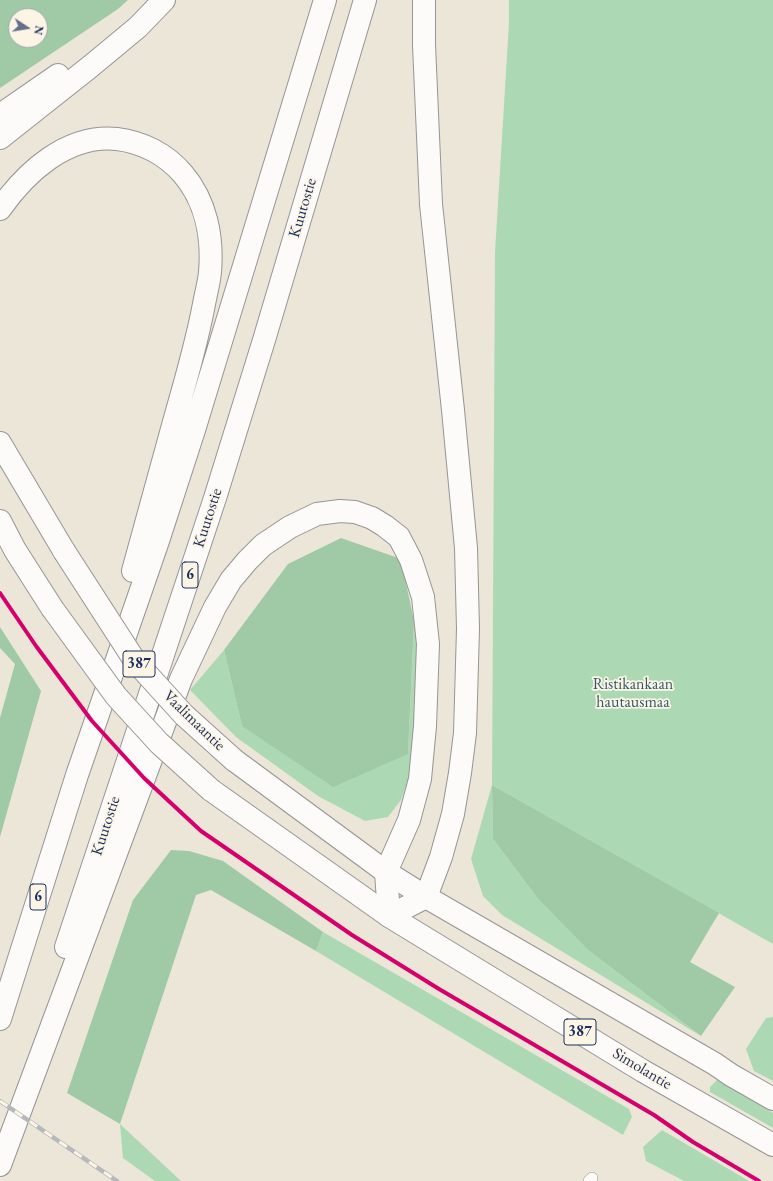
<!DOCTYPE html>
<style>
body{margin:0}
#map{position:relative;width:773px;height:1181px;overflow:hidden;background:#ece6d8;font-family:"EB Garamond",serif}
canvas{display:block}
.north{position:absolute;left:8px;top:8px;width:40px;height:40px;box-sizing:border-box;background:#fcf5e5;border:1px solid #a2a6af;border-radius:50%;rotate:102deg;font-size:11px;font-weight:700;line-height:16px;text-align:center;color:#1b2f5e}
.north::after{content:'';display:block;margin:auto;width:14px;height:18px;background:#646f89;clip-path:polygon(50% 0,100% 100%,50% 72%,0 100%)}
</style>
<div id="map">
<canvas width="773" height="1181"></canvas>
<div class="north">N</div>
</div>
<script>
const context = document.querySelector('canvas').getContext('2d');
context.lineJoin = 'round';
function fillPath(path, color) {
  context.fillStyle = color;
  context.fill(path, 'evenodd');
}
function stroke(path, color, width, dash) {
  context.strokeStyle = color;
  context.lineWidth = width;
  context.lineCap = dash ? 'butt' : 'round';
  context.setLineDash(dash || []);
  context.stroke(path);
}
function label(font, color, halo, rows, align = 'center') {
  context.font = font + ' "EB Garamond",serif';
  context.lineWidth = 3.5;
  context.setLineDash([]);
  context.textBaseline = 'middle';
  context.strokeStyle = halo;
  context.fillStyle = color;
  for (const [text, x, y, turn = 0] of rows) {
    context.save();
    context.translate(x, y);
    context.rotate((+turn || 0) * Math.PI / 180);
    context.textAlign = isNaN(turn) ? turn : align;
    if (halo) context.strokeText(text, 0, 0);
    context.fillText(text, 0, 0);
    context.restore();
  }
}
const green = new Path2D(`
 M509 0H773V944L492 785 493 839 538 899 588 950 701 1036 502 915 483 896 471 859 492 785 495 252 509 23Z
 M414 621 418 640 413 766 401 800 388 817 365 821 318 796 236 737 190 690 224 650 242 726 408 754Z
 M323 932 629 1109 632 1117 623 1135 316 951Z
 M773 1017V1081L754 1071 746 1049 766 1018Z
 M717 1080 773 1113V1128L710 1092V1087Z
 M120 1124 181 1181H155L123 1158Z
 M662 1130 749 1181H684L646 1161 643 1147Z`);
const forest = new Path2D(`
 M0 0H128L118 9 0 88ZM16 16H40V40H16Z
 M341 538 401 559 414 621 408 754 333 787 242 726 224 650 288 564Z
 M0 627 41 691 0 837V718L15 664 0 648Z
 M492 785 719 913 690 962 735 987 701 1036 588 950 538 899 493 839Z
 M171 850 189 851 223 861 323 932 316 951 211 890 196 895 120 1124 67 1093 133 900Z`);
const lane = new Path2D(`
 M589 1181 592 1178`);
const primary = new Path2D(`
 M0 443 64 551
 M0 521 15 550 52 608
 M234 760 386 872 426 897 715 1064 731 1075 773 1099
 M211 790 389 916 643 1071 773 1145`);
const highway = new Path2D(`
 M0 115 58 75
 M0 138 91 66 138 27 164 0
 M0 209C26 172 67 134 117 139 142 142 166 154 183 174 206 201 213 237 210 272 209 283 206 293 204 304 197 342 186 380 175 418 161 469 147 520 133 571
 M66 947 215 498 264 340 365 0
 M0 1019 77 775 158 541 194 430 325 0
 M0 1165 181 679 215 607 231 580 247 561 263 545 290 527 317 514 340 511 355 512 372 518 385 526 399 537 411 560 423 597 428 644 425 726 420 779 409 820 386 872 389 916 426 897 441 857 453 814 460 773 465 733 468 629 466 548 453 410 431 204 424 45V0`);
const rail = new Path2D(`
 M0 1101 117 1181`);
const primaryBridge = new Path2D(`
 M64 551 135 661 184 715 234 760
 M52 608 116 696 159 743 211 790`);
const cycleway = new Path2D(`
 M0 593 36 646 92 721 144 778 201 831 352 935 439 989 654 1115 693 1142 759 1181`);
const shields = [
 [190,575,16],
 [139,664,32],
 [38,897,16],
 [580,1032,32]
];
const shieldNames = [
 ["6",190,575],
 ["387",139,664],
 ["6",38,897],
 ["387",580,1032]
];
const streetNames = [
 ["Kuutostie",303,208,-73],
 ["Kuutostie",208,518,-72],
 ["Vaalimaantie",194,721,44],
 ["Kuutostie",106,826,-72],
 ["Simolantie",642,1069,31]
];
const parkNames = [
 ["Ristikankaan",633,685],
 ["hautausmaa",633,703]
];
fillPath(green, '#acd9b3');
fillPath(forest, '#a0c9a6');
stroke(lane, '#959595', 12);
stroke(primary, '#959595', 24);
stroke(highway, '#959595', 24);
stroke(lane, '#fcfbf9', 11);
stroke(primary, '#fcfbf9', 22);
stroke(highway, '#fcfbf9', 22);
stroke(rail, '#b6b8bb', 4.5);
stroke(rail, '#fcf5e5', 3, [9]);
stroke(primaryBridge, '#959595', 24, []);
stroke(primaryBridge, '#fcfbf9', 22);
stroke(cycleway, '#d6006c', 4);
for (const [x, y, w] of shields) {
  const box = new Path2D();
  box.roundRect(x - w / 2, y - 13, w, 26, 3);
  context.fillStyle = '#fcf5e5';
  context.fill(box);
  stroke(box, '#1b2f5e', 1);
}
label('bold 15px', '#1b2f5e', null, shieldNames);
label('16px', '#1b2f5e', '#fcf5e5', streetNames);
label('16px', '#32576c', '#fcf5e5', parkNames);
</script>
